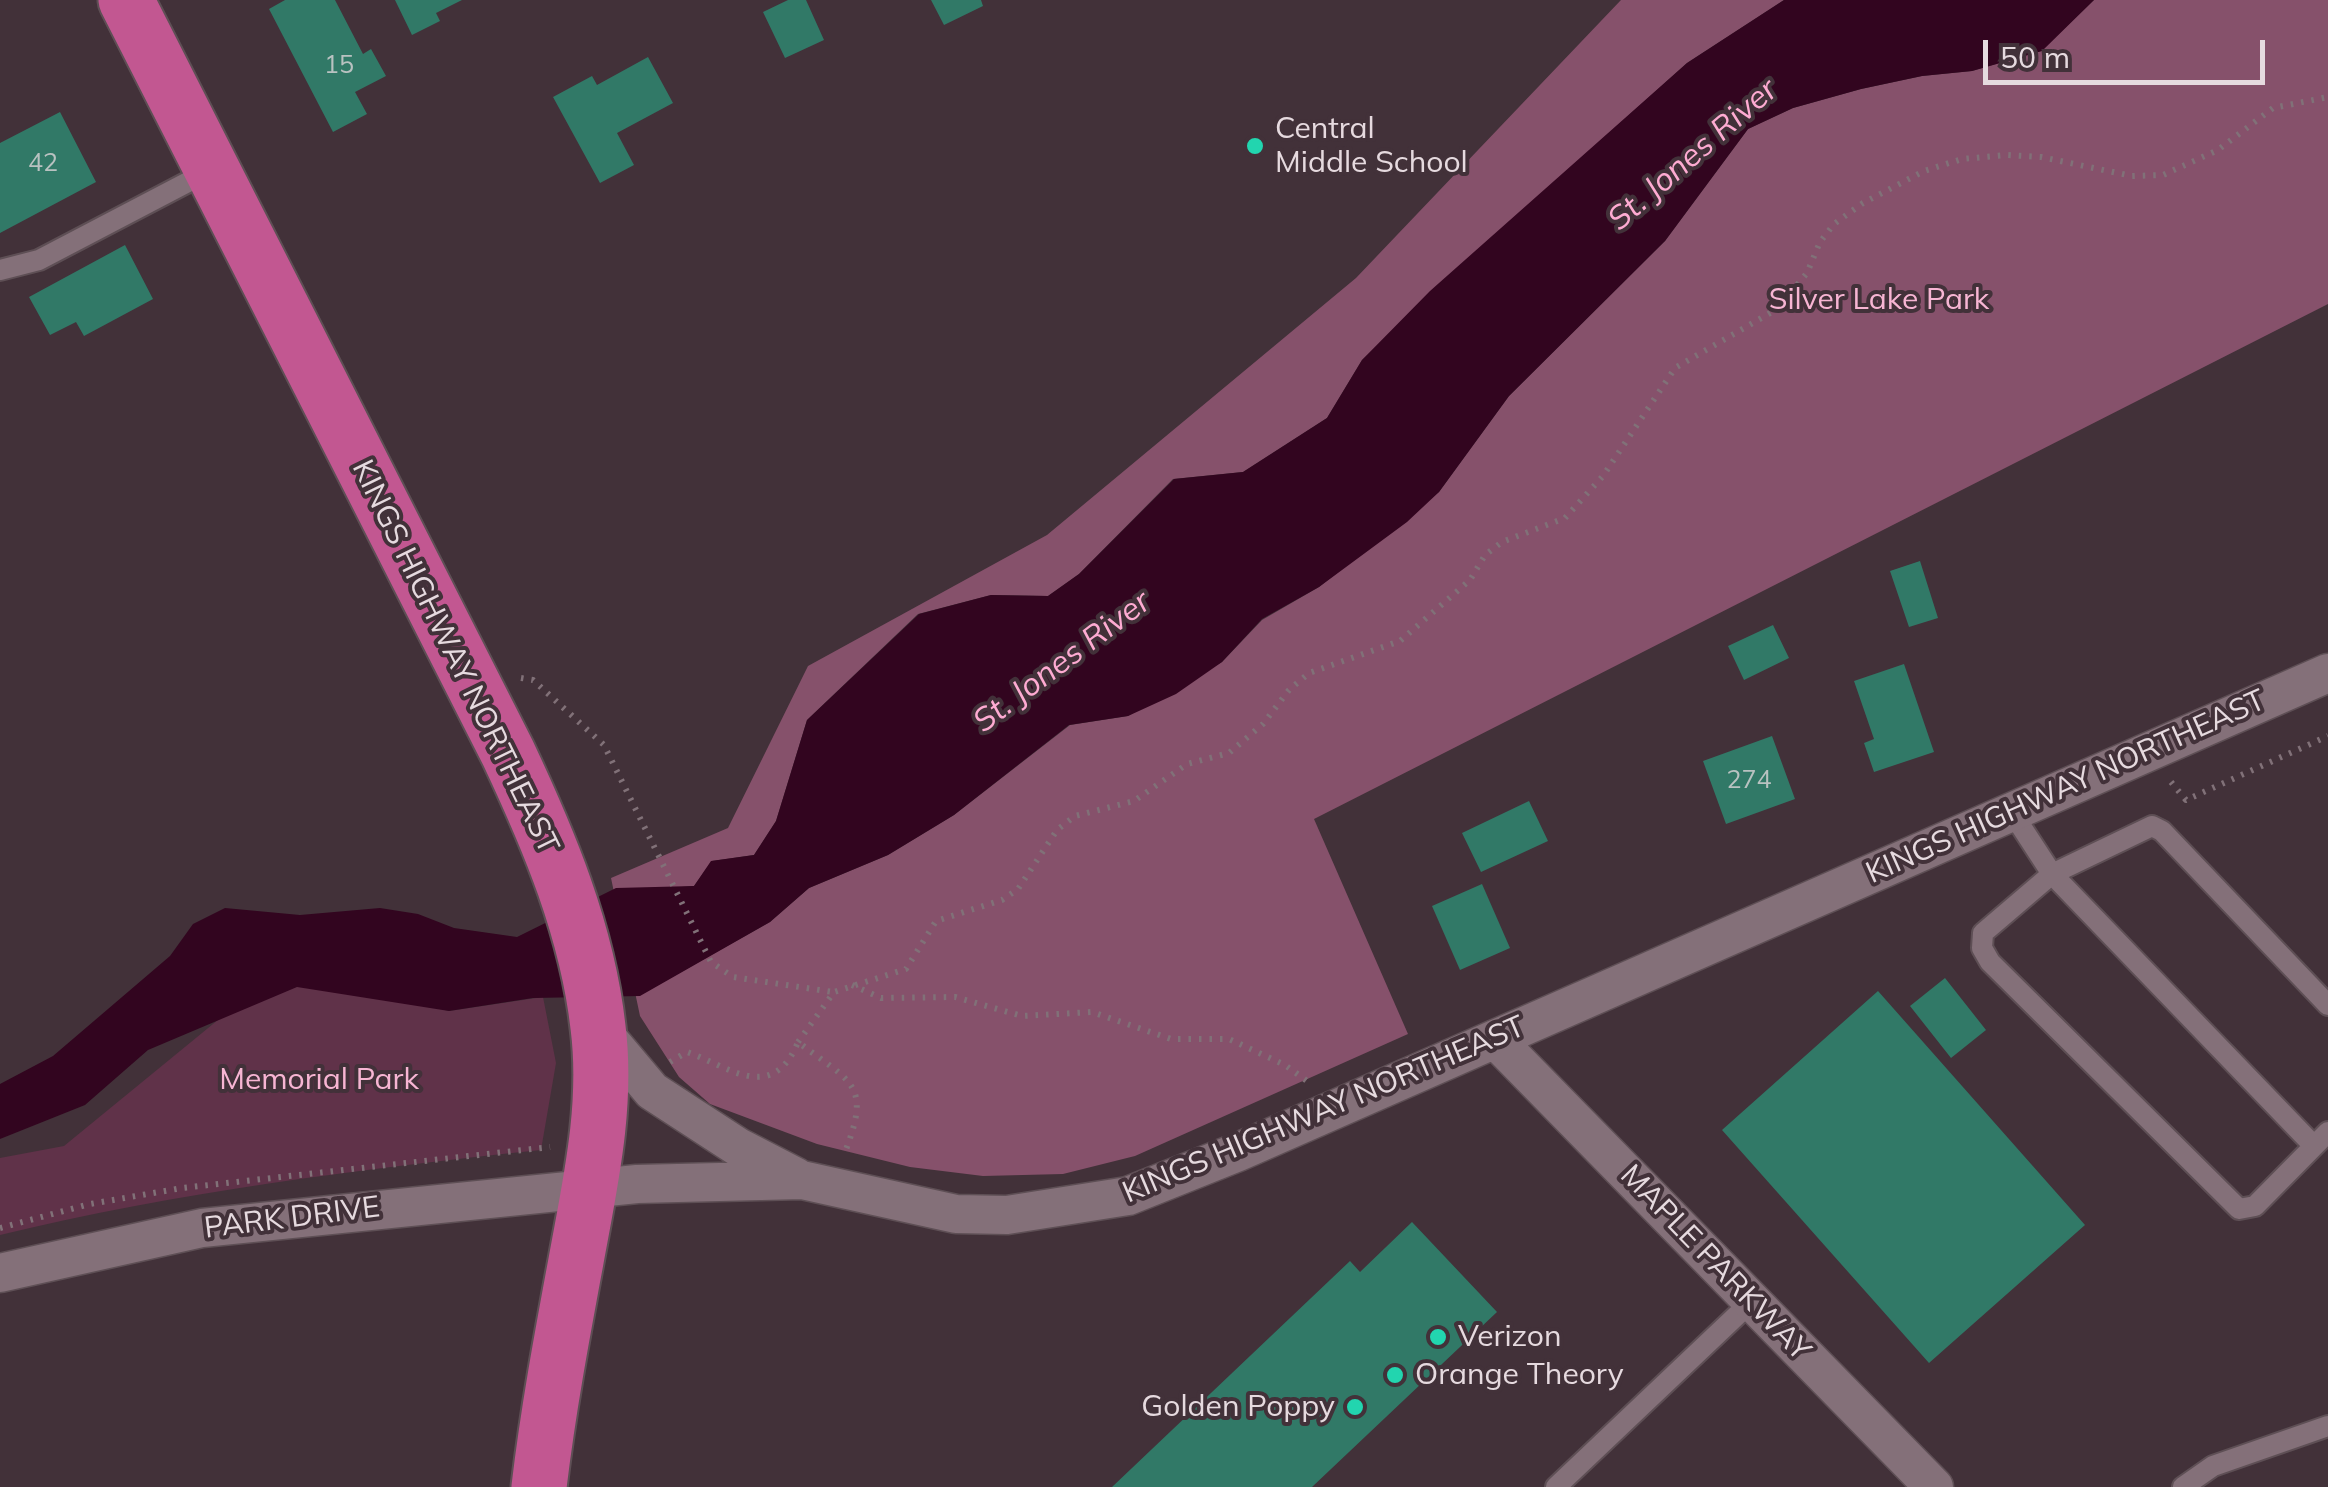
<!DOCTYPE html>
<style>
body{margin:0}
#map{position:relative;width:2328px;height:1487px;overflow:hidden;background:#423139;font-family:Mulish,sans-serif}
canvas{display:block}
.scale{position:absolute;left:1983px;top:40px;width:282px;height:45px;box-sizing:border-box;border:5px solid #e6dadf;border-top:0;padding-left:12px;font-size:30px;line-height:35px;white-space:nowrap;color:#e6dadf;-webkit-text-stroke:8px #423139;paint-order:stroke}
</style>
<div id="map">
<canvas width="2328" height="1487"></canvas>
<div class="scale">50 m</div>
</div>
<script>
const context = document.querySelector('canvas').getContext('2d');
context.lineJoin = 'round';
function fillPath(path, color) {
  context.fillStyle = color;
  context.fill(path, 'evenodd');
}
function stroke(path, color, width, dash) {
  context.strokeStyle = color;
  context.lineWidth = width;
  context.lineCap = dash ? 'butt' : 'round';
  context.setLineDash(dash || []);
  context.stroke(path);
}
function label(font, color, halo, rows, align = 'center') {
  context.font = font + ' Mulish,sans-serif';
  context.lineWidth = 8;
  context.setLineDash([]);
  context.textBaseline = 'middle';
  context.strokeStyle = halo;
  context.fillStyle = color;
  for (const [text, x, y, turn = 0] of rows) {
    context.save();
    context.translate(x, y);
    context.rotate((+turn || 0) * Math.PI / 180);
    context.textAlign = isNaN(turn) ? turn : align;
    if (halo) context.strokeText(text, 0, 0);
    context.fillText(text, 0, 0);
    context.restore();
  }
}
const green = new Path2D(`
 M314 981 449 1011 543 997 556 1063 541 1150C360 1169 177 1192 0 1235V1158L64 1146 235 1006Z`);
const forest = new Path2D(`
 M1621 0H1784L1687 63 1560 177 1362 360 1327 418 1243 472 1173 479 1079 574 1048 596 991 595 918 614 807 720 776 821 754 855 712 861 694 886 647 890 640 995 770 922 809 888 888 855 954 815 1070 725 1128 716 1222 662 1262 620 1319 587 1439 492 1509 396 1665 241 1748 129 1793 108 1861 89 1922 76 1972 71 2041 51 2094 0H2328V304L1314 819 1408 1034 1135 1156 1063 1174 983 1176 910 1167 817 1144 710 1104 679 1077 640 1016 611 878 728 828 808 666 1047 535 1356 278Z`);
const water = new Path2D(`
 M1784 0H2094L2042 51 1972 71 1922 76 1861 89 1793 108 1748 129 1665 241 1509 396 1439 492 1407 522 1319 587 1262 619 1222 662 1176 694 1128 716 1069 725 954 815 888 855 809 888 770 922 640 996 533 998 449 1011 297 987 148 1050 85 1105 0 1139V1084L53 1056 170 956 193 924 225 908 300 915 380 908 418 914 454 928 517 937 616 888 694 886 711 861 754 855 776 821 807 720 919 614 991 595 1048 596 1079 574 1174 479 1243 472 1327 418 1362 360 1430 291 1687 63Z`);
const building = new Path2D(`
 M285 0H335L363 54 371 49 386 76 355 92 367 114 333 132 269 9Z
 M395 0H462L436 13 440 21 412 35Z
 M788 0H806L824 40 785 58 763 12Z
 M931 0H981L983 6 944 25Z
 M648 57 673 103 617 133 634 165 600 183 553 97 592 76 597 85Z
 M60 112 96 182 0 233V143Z
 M125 245 153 299 84 336 76 322 50 335 29 297Z
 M1920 561 1938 618 1909 627 1890 571Z
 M1773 625 1789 658 1744 680 1728 646Z
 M1904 664 1934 752 1874 772 1864 743 1874 739 1854 681Z
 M1772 736 1795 799 1726 824 1703 761Z
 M1529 801 1548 841 1481 872 1462 833Z
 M1482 884 1510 948 1460 970 1432 906Z
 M1945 978 1986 1030 1951 1058 1910 1006Z
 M1878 991 2085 1225 1929 1363 1722 1130Z
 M1412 1222 1497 1312 1312 1487H1112L1350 1261 1360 1272Z`);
const path = new Path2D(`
 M521 678 533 680 604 745 711 962 733 977 833 992
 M2171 782 2186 800 2328 736
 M852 985 881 998 955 997 1022 1016 1092 1012 1171 1039H1229L1285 1065 1307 1081
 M798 1042 834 992 906 969 936 921 1002 900 1018 889 1057 830 1075 816 1134 801 1187 764 1229 753 1263 724 1289 690 1309 673 1400 641 1470 580 1485 555 1502 542 1565 518 1603 476 1675 368 1777 309 1807 273 1820 242 1834 224 1863 203 1924 171 1962 159 2007 155 2041 157 2132 176 2163 175 2218 150 2273 108 2328 97
 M670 1062 687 1052C728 1066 772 1105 798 1042 851 1083 872 1083 845 1152
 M0 1228 90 1204 182 1188 550 1147`);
const service = new Path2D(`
 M0 270 39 260 209 171
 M2011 811 2052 874 2314 1146
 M2328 1005 2162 831 2152 826 2052 874 1983 933 1982 948 1990 962 2239 1209 2255 1206 2328 1132
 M1556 1487 1752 1301
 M2183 1487 2213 1466 2328 1426`);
const minor = new Path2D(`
 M599 1028 652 1091 738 1147 796 1177
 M1495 1039 1934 1487
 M0 1273 202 1228 637 1184 802 1180 956 1214 1007 1215 1128 1196 1238 1152 2328 673`);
const trunk = new Path2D(`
 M126 0 508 753C549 840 587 930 598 1027 608 1106 590 1184 576 1261 562 1336 548 1411 539 1487`);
const markers = [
 [1255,146,10,"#22d5af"],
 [1438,1337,10,"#22d5af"],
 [1395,1375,10,"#22d5af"],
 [1355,1407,10,"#22d5af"]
];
const numberNames = [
 ["15",339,65],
 ["42",43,163],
 ["274",1749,780]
];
const poiNames = [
 ["Central",1275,129],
 ["Middle School",1275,163],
 ["Verizon",1458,1337],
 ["Orange Theory",1415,1375],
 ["Golden Poppy",1335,1407,"right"]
];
const parkNames = [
 ["Silver Lake Park",1879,300],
 ["Memorial Park",319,1080]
];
const streetNames = [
 ["KINGS HIGHWAY NORTHEAST",455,657,64],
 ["KINGS HIGHWAY NORTHEAST",2066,787,-24],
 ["KINGS HIGHWAY NORTHEAST",1324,1110,-23],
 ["PARK DRIVE",292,1218,-7],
 ["MAPLE PARKWAY",1715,1263,46]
];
const waterNames = [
 ["St. Jones River",1693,155,-41],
 ["St. Jones River",1062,662,-37]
];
fillPath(green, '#603249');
fillPath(forest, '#86516b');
fillPath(water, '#32051f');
fillPath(building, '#317967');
stroke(service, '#5e4f55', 24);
stroke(minor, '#5e4f55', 41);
stroke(trunk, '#5e4f55', 59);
stroke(path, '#817178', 6, [2.5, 8]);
stroke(service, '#847079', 20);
stroke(minor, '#847079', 38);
stroke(trunk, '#c25791', 55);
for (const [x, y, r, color] of markers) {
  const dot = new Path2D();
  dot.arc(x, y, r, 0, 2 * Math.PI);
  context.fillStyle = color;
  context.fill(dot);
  stroke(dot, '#423139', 4);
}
label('25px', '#b9c2c1', null, numberNames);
label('30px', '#e6dadf', '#423139', poiNames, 'left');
label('30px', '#f7b5d3', '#423139', parkNames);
label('30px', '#e6dadf', '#423139', streetNames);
label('italic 32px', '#feabd2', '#423139', waterNames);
</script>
